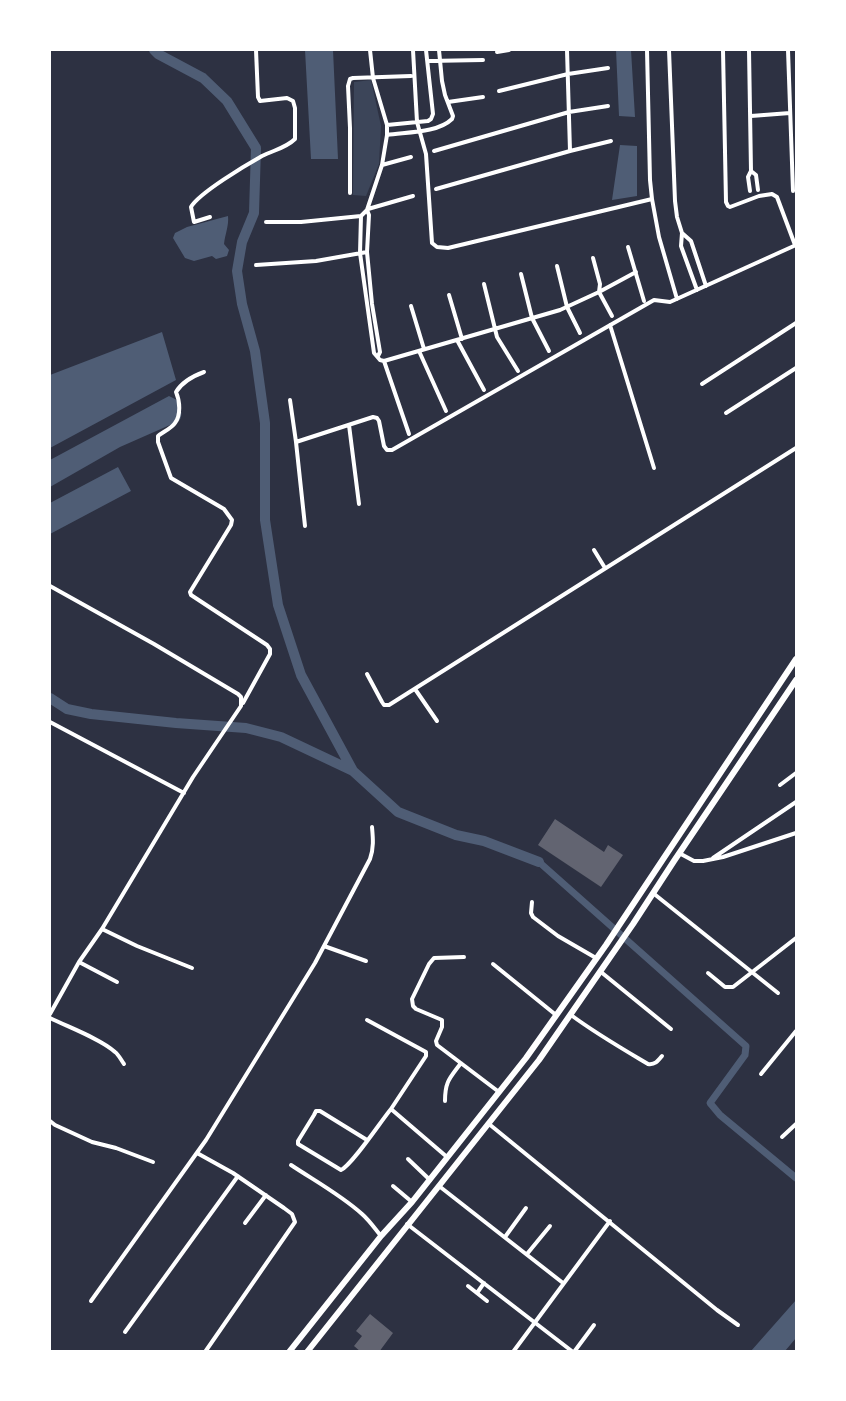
<!DOCTYPE html>
<style>
body{margin:0}
#map{position:relative;width:846px;height:1401px;overflow:hidden;background:#2d3142;font-family:Cabin,sans-serif}
canvas{display:block}
.frame{position:absolute;inset:0;border:51px solid #fff;pointer-events:none}
</style>
<div id="map">
<canvas width="846" height="1401"></canvas>
<div class="frame"></div>
</div>
<script>
const context = document.querySelector('canvas').getContext('2d');
context.lineJoin = 'round';
function fillPath(path, color) {
  context.fillStyle = color;
  context.fill(path, 'evenodd');
}
function stroke(path, color, width, dash) {
  context.strokeStyle = color;
  context.lineWidth = width;
  context.lineCap = dash ? 'butt' : 'round';
  context.setLineDash(dash || []);
  context.stroke(path);
}
const green = new Path2D(`
 M371 80 381 126 379 164 366 196 353 195 354 82Z`);
const water = new Path2D(`
 M305 50H333L338 159H311Z
 M616 50H631L635 117 619 116Z
 M620 145 637 146V196L612 200Z
 M228 216C229 226 225 234 224 244L229 250 227 256 216 259 212 256 194 261 185 258 173 238 175 233 187 227Z
 M162 332 176 380 50 448V375Z
 M169 396 177 400C180 407 184 414 179 421L120 447 50 487V460Z
 M118 467 131 491 50 534V503Z
 M796 1300V1338L785 1351H751Z`);
const canal = new Path2D(`
 M539 862 746 1046 745 1055 710 1103 720 1115 796 1178`);
const river = new Path2D(`
 M154 50 158 54 203 78 227 101 256 148 254 213 242 242 237 271 242 304 255 351 265 423V520L278 605 301 675 353 771 398 812 456 835 484 841 539 862
 M50 698 67 709 91 714 176 723 246 728 281 737 353 771`);
const building = new Path2D(`
 M555 819 604 852 608 845 623 855 601 887 538 845Z
 M370 1314 393 1333 379 1352H361L354 1346 362 1336 356 1331Z`);
const minor = new Path2D(`
 M370 50 373 78 387 125V135L382 165 367 210 361 216 360 253 374 353 380 360 384 361 560 310 599 292 636 272
 M413 50 417 122 426 154 432 243 437 247 448 248 652 199 659 237 677 299
 M647 50 650 180 652 199
 M669 50 675 201 677 217 682 233 681 246 697 290
 M723 50 726 202 728 206 730 207 759 196 772 194 777 197 795 245
 M749 50 751 171 748 177 750 191
 M788 50 793 191
 M497 52 509 50
 M428 61 483 60
 M499 91 568 74 608 68
 M448 102 483 97
 M751 116 790 113
 M387 125 428 121 431 119 433 114 426 50
 M387 135C406 132 438 133 452 119L453 116 445 95 442 81 439 50
 M434 151 569 112 608 106
 M570 151 611 141
 M382 165 411 157
 M751 171 756 175 758 190
 M436 189 570 151 567 50
 M350 193V128L348 86 350 79 353 78 411 76
 M368 209 413 196
 M367 210 369 215 367 252 372 304 380 352 378 356
 M210 217 194 222 191 207C199 193 246 165 262 156 274 150 286 148 295 139V108L293 101 287 98 260 101 258 97 256 50
 M266 222H301L361 216
 M682 233 691 241 706 286
 M628 247 644 301
 M593 258 600 284 599 292 612 316
 M256 265 316 261 367 252
 M557 266 567 307 580 333
 M521 274 532 318 549 351
 M484 284 497 337 518 371
 M449 295 462 339
 M411 306 424 349
 M610 325 654 468
 M457 340 484 390
 M419 351 446 411
 M384 361 409 434
 M204 372C193 376 182 382 176 392 180 401 181 415 175 423 172 428 163 432 158 436V442L171 478 224 509 232 520 231 525 190 592 191 595 267 645 270 649V654L243 703
 M702 384 796 323
 M290 400 296 442 373 417 377 418 379 421 384 446 387 450H392L654 300 670 302 796 245
 M726 413 796 368
 M349 425 359 504
 M296 442 305 526
 M594 550 605 568
 M50 586 154 644 238 694 241 697V706L193 777 102 929 79 962 50 1014
 M367 674 382 702 384 705H389L796 448
 M415 689 437 721
 M50 722 184 793
 M780 785 796 773
 M679 853 694 861H703L723 857 796 833
 M713 858 796 802
 M653 893 778 993
 M532 902 531 913 533 917 558 936 596 958
 M102 929 137 946 192 968
 M324 946 366 961
 M464 957 434 958 429 964 412 999 413 1006 416 1009 442 1020V1027L436 1041 437 1045 499 1092
 M79 962 117 982
 M493 964 556 1015
 M601 972 671 1029
 M708 973 725 987H733L796 938
 M571 1015C595 1033 621 1048 648 1064 655 1065 658 1061 662 1056
 M50 1018C68 1027 101 1039 115 1052 119 1055 121 1060 124 1064
 M367 1020 426 1052V1056L391 1109 447 1157
 M761 1074 796 1031
 M445 1101C445 1081 450 1078 461 1063
 M50 1121 55 1125 92 1142 116 1148 153 1162
 M489 1124 717 1310 738 1325
 M782 1137 796 1124
 M367 1140 320 1111H316L314 1115 298 1141V1144L303 1147 341 1170C352 1165 381 1121 391 1109
 M197 1153 233 1173 284 1208 292 1214 295 1222 205 1352
 M408 1159 430 1180
 M291 1165C315 1181 341 1195 362 1214 370 1221 375 1229 381 1236
 M393 1186 412 1202
 M439 1186 563 1283
 M245 1223 266 1195
 M407 1224 573 1352
 M505 1237 526 1208
 M527 1254 550 1226
 M468 1286 487 1301
 M477 1293 484 1283
 M91 1301 206 1140 315 963 370 859C374 848 373 838 372 827
 M125 1332 238 1176
 M513 1352 610 1221
 M574 1352 594 1325`);
const primary = new Path2D(`
 M289 1352 381 1236 412 1202 526 1058 606 945 796 659
 M307 1352 539 1060 633 924 674 861 796 680`);
fillPath(green, '#3c4559');
fillPath(water, '#4f5d75');
stroke(canal, '#4f5d75', 7);
stroke(river, '#4f5d75', 10);
fillPath(building, '#626471');
stroke(minor, '#fff', 4);
stroke(primary, '#fff', 6);
</script>
